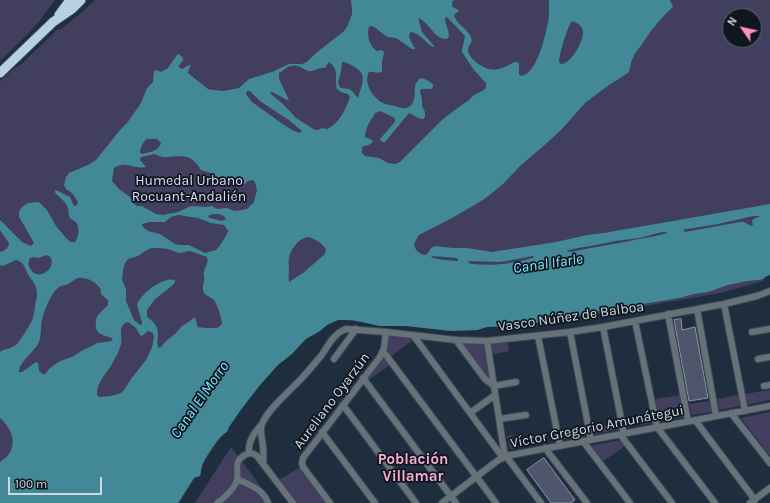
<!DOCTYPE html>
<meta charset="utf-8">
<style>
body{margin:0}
#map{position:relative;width:770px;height:503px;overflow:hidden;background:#1f2e3f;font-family:Karla,sans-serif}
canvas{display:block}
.north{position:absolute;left:722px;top:8px;width:40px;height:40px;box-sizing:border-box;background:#0f161e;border:1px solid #5b646d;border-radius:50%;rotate:304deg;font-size:11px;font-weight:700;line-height:16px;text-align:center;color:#ced8e3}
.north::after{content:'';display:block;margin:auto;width:14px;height:18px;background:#fa8fc8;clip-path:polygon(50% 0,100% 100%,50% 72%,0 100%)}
.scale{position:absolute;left:8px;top:477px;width:94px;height:18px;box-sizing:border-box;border:2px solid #ced8e3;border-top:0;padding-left:5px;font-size:12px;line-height:14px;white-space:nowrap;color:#ced8e3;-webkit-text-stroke:3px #0f161e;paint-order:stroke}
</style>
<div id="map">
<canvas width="770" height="503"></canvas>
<div class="north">N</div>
<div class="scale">100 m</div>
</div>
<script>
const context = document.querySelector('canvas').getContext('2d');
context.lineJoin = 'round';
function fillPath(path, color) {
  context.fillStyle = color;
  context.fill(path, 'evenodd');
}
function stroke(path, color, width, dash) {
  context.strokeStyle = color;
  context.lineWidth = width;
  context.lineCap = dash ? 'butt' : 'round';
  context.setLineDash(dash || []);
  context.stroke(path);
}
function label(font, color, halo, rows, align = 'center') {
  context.font = font + ' Karla,sans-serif';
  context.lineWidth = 3.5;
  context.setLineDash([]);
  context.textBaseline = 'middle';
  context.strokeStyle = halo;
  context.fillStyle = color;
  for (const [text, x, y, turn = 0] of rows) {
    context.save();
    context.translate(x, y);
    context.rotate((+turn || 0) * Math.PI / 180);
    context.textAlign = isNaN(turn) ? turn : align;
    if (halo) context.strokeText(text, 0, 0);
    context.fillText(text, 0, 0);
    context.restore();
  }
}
const green = new Path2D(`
 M0 0H55L43 16V17L30 32 0 61Z
 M95 0H770V275L765 277 763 281 720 293 593 315 534 324 487 327 477 330 451 331 406 326H380L362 322 345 320H338L332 322 339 315 301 341 268 372 234 414 179 503H0V81L16 67H18L58 29H61C73 20 84 10 95 0ZM730 16H754V40H730Z
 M386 333 412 336 414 339 389 358 384 348Z
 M457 340 487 342 493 385Z
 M507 340 509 351 490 355 488 342Z
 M382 355 391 364 367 381 365 378Z
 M770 390V400L746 405 744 394Z
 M681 395 685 417 659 421 655 399Z
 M738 395 740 406 719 410 717 399Z
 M711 401 713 412 692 415 689 404Z
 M770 412V456L741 418Z
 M652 416 653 423 626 427 625 421Z
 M620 423 621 429 594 434 593 428Z
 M587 429 588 435 561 440 560 434Z
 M512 435 515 449H511L509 445 507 436Z
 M621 440 625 446 602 462 589 446Z
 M231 447 273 503H195Z
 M299 468 326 503H297L279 480Z`);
const water = new Path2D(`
 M351 0H454L452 2V7L457 9 459 11 454 15C455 23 467 28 471 37 474 43 467 45 468 51 471 62 488 72 498 69 504 68 510 64 515 62H518L519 65V74L521 76C538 74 547 30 549 16 549 11 549 5 549 0H670L673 7C660 18 649 33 640 47 637 50 634 54 633 58 630 63 631 68 628 73L609 85 585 103 562 129 548 142 520 166 504 183 492 193 483 200 452 218 419 235 417 238 414 244 416 250 421 254 425 255 428 253 431 248 435 246 453 248H467L492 252 556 242 587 235 604 233 770 204V275L765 277 763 279 759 280 747 281 728 285 708 292 694 294 679 298 595 312 544 322 511 326 487 327 477 330 451 331 406 326H380L352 320H338L327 325 320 331 306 339 302 343 293 353 278 365 260 385 240 411 229 427 227 432C220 435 205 457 202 466 201 469 201 472 200 476L194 478 178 503H0V462C4 459 10 455 11 450 16 438 9 426 0 418V352C5 348 12 349 17 344 21 339 31 324 33 318 34 313 35 310 35 305 36 301 37 297 37 293 37 287 33 281 29 276 25 270 25 262 16 260L3 266 0 265V252C5 251 9 248 9 243L0 230V220L22 242 31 246 34 243 33 241 22 222 19 217V212L22 207 28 203 38 202 40 203 47 210 56 226 66 238 70 242H75C78 238 80 230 77 224 76 221 72 220 70 218 68 215 69 212 68 209 67 202 60 198 56 194L55 192V190C60 191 65 195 70 197L74 206 77 205 78 202 72 193 66 189 64 185 66 177 69 173 88 165 96 160 120 130 127 123 141 103 147 88 153 82 154 71 156 70 161 72 168 68 177 55 179 54 183 58V60L178 67 182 69 189 65H191L189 69 188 73 208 89 213 90 223 91 239 88 249 79 272 72 289 64H302L307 62 316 53 343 32 347 27 352 14V9ZM447 17 465 36 462 50V52L474 70 486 83V88L482 91 474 95 469 100 459 107 443 119 400 162 395 164 388 163 379 158 365 156 362 153V147C366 145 370 146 373 141L372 140 365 137C365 128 371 120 375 113L380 111 395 118V121L394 123 381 138 380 140 383 142H385L409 113 418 118 423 119 425 117V112L422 106V99L420 92 421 89H431L433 87V84L425 79 420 78C419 79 417 82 416 83 413 90 417 101 410 106 405 110 400 108 395 106 391 105 387 105 383 103 373 98 363 83 369 72 374 71 378 74 382 72V61L384 53 383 51 381 50 377 51C370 47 366 35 369 27L371 26 376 28 383 34 388 37 396 38 412 49H415C413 43 406 37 411 32 423 34 426 46 435 47L422 32 418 18C430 22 433 39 447 39L449 36C449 30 445 24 445 18ZM572 21C577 22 582 26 583 31 584 41 571 64 561 64L559 62C559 55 568 25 572 21ZM329 62C340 70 334 78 337 89L341 92 348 94 350 97C346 109 339 124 327 129L322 128 318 130H315L296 118 284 105 271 94 270 92H272L287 100H289L279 79V73C283 71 286 67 290 66 300 63 306 73 312 71 317 70 319 67 325 68ZM342 62C346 62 347 63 351 65 368 73 363 82 358 98 351 90 353 89 341 88 336 83 339 79 341 72 341 69 342 66 342 62ZM250 91 260 101 290 121 302 131 299 133 294 131 284 125 252 102 246 94 247 91ZM147 139H157L161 143C159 151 150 152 142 154L140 153C140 148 143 142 147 139ZM154 154C158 155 162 158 167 157 184 156 191 154 201 170L211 173 222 180 232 181 239 184H245L248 181 253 180 255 182 257 190 254 202 247 209 242 210 234 211 227 208 217 209 212 206 205 207 191 206 178 212 163 215 156 214 142 206H137L133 203 131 198 119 189 112 181 114 168C126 160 133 170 146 167L140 160 141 157ZM213 214C219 214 223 214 226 219L222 221 209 218 208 216ZM178 215 198 218 211 223 224 225 228 230V232L221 244 216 250 205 253 189 245H179L175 244 160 234 148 231 142 226V224L149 222H165L171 217ZM753 216H760L752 220 753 225 751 226 744 222H740L685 232 684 231V229H687L718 224ZM662 232H666L667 233C658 236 649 237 639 239 617 244 593 247 571 252L566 251 572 249 596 245 615 241 639 238ZM307 237C315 238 321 243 326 249L325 254 303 273 289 282C288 278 289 273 289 269 289 265 288 262 289 259 290 250 298 239 307 237ZM151 248C158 248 165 248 171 250 174 251 178 253 180 253 183 253 186 251 190 251L207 257C209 263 205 266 204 272 203 274 205 278 204 281 204 284 202 287 203 290 203 295 211 297 214 300 217 304 222 319 222 324 220 326 219 327 216 328 214 328 201 328 198 327 196 324 197 321 195 318H193L190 321 182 326 175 334 167 340 161 347 159 348C156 343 158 340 158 334 158 326 154 322 147 317V310L155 299 173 285 175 282V280C173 280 171 279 168 280 158 281 140 295 137 305L142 322V324L140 325 134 320 126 301V289L122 280 123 270 125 263 128 259 138 256 147 250ZM47 255C61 261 42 284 31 270 28 266 28 262 30 258L33 257 38 258ZM432 256 457 258 458 261H457C448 260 438 260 431 257ZM533 256 534 257 533 258C514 264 492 266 472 264L469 263 468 261 500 262ZM78 278C86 277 94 281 99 287 102 290 100 289 101 293 102 296 106 298 108 300V305C102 311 94 316 96 326 96 328 96 330 98 332 102 336 109 336 113 339L111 341 106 342 97 343 90 347 83 350 72 357 60 361 50 368 45 374H43L39 371 38 363 36 362 22 372H19C19 362 33 353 38 344 42 337 40 328 42 320 44 311 51 293 59 287 62 285 65 286 68 284 71 283 74 279 78 278ZM128 322 136 328 140 335 142 336 148 331 153 333 154 338 152 347 146 360 131 379 124 390 121 393 118 394 111 396 99 397 97 395C96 383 106 374 112 364 114 360 116 356 118 353 119 350 120 347 121 344 123 336 117 325 128 322Z`);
const building = new Path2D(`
 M681 319 682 330 695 327 708 398 689 401 674 320Z
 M544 458 575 500 571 503H551L527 470Z`);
const minor = new Path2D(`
 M724 304 745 411
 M697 309 716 416
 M668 314 688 421
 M635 321 657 427 715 503
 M603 327 623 429 622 437 672 503
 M570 332 591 440
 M752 332 770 329
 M413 335 503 458
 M538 336 560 446
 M456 340 485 379 494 386 516 382
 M487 341 504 451 506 456 541 503
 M383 351 496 503
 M334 359 356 329
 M758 359 770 357
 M363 378 456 503
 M764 386 770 385
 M343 405 416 503
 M470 413 495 395
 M731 413 770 463
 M499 419 526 415
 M695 420 755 500
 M322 432 375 503
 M583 441 630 503
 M545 448 587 503
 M249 453C248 441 254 433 262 424
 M263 464C263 459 264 454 263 448 263 441 259 431 262 424 267 411 284 396 294 386 304 377 312 366 321 356 328 346 334 333 346 329L386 332 456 340 487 341 570 332 603 327 724 304 757 296 770 291
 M237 479C250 485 263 489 268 503
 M217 503C224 498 232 491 236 483 241 471 231 463 245 455 250 452 253 453 257 456L293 503
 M330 503 303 467 302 463 303 458 380 357 384 348 386 332
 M442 503 497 461 506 456 770 406
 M750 503 770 488`);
const highway = new Path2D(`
 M59 15 70 0
 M0 73 53 22 72 9 81 0`);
const parkNames = [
 ["Humedal Urbano",189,181],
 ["Rocuant-Andalién",189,197]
];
const streetNames = [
 ["Vasco Núñez de Balboa",571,317,-8],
 ["Aureliano Oyarzún",332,401,-53],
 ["Víctor Gregorio Amunátegui",597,427,-11]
];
const waterNames = [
 ["Canal Ifarle",548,264,-8],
 ["Canal El Morro",200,400,-55]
];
const neighbourhoodNames = [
 ["Población",413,460],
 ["Villamar",413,477]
];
fillPath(green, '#423e5e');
fillPath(water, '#428896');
fillPath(building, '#4f566c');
stroke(building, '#8c94ac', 1);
stroke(minor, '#3b4959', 8);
stroke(highway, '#3b4959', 11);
stroke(minor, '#677278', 6);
stroke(highway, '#b6d1e1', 9);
label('14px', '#dedbf9', '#0f161e', parkNames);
label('14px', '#ced8e3', '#0f161e', streetNames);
label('italic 15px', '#7ce7fd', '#0f161e', waterNames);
label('bold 15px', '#f8add3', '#0f161e', neighbourhoodNames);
</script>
